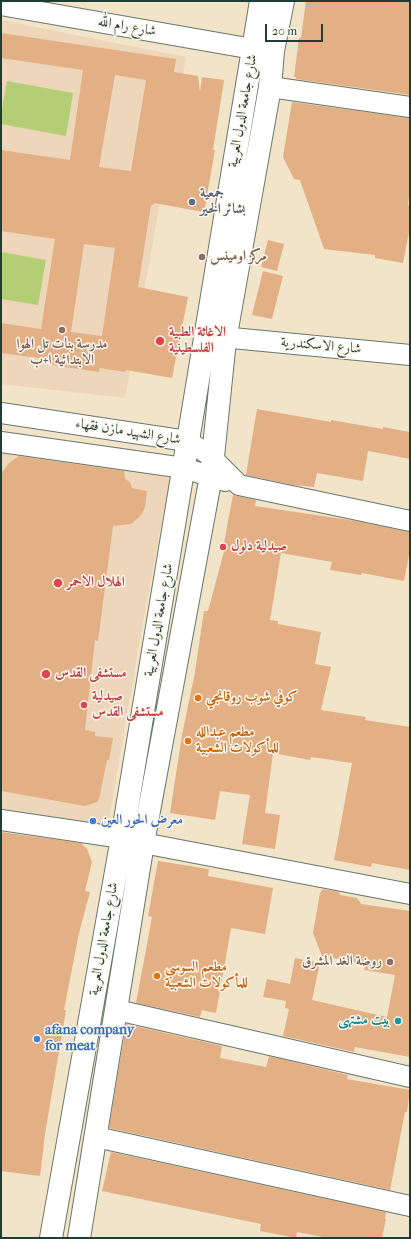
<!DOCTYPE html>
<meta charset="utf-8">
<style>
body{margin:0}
#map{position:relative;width:411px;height:1239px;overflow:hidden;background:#f1e4c8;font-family:"IM FELL French Canon",serif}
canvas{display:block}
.frame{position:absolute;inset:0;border:2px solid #1f3d34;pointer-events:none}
.scale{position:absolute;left:265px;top:24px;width:58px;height:18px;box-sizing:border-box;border:2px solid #1f3d34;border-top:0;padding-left:5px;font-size:12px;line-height:14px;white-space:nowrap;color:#1f3d34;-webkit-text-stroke:3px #fbf7ec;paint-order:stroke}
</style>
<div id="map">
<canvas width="411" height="1239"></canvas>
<div class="frame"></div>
<div class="scale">20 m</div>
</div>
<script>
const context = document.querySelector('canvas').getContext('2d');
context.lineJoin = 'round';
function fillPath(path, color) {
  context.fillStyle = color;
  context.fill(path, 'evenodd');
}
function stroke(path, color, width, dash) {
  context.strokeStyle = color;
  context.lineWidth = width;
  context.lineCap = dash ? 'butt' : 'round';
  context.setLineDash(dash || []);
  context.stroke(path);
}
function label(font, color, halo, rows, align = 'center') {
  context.font = font + ' "IM FELL French Canon",Amiri,serif';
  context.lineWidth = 3;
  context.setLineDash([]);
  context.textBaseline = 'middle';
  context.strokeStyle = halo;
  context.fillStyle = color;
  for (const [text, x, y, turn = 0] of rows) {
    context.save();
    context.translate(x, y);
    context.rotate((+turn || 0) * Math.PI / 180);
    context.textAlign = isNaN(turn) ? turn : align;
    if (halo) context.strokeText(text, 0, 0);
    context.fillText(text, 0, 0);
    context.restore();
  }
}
const built = new Path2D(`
 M1 20 186 57 125 398 1 384Z
 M1 436 171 474 145 611 108 825 1 809Z`);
const green = new Path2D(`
 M7 81 73 93 66 136 1 124V115Z
 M1 252 46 260 38 305 1 299Z`);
const building = new Path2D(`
 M306 1H410V95L296 79V77H294L299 38H301Z
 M1 33 176 59 174 72 198 76 200 91 202 77 224 80 213 150H215L204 212 154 203 153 205H151L138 287 188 297 172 378 126 370 125 372 100 368 99 372 52 365 53 360 1 353V323L41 329 55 239 1 231V150L70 160 83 70 1 58ZM115 75 146 80 131 171 99 167ZM84 244 115 248 102 336 71 332Z
 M292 102 410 118V188L408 205H410V227L403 263 375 258V255L324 249 300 180 294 179 283 157Z
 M268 240 284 244 277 271 261 267Z
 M263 271 283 276 272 319 252 315Z
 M257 409 331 422V420L383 429V427L410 432V459L368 451 363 481 317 473 314 487 293 485 246 475Z
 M19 456 124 471 125 479 130 482 132 488 147 491 145 507 142 514 137 519 131 524 113 526 98 641 95 640 85 730 95 732V736L113 738 109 760H107L99 799 97 802 85 806 1 791V474L9 463Z
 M233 495 256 500 255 506 356 521 410 532V550L404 581 362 573 361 575 330 570 332 562 281 553 270 620 278 621V624L321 632 315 664 331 667 321 710 366 717 365 720 410 727V870L372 863 371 867 334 860 352 763 311 757 310 760 273 753 265 813 280 815 275 849 242 844 250 795 220 791 215 820 170 813 182 735 195 672 204 611H208L225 548H223Z
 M1 832 81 843 87 849 92 862 85 891 90 892 79 933 64 1010H66L45 1134 40 1176 1 1171Z
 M158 861 209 869 208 876 273 888 265 934 231 928 216 1013 202 1010 200 1017 136 1003 152 917 148 916Z
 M323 889 339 892 340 895 357 898 361 904 410 911V1057L355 1047 354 1052 283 1036 289 1009 285 1008 286 1001 263 997 267 979 290 984 295 958 320 963 312 1000 387 1017 395 975 364 970 365 964 322 956 313 933 320 893Z
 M126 1024 222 1046 220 1058 266 1067 269 1056 348 1075 347 1079 410 1090 407 1112H405L390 1190 109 1128Z
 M111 1152 386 1212 385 1219H386L382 1238H327L297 1232 296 1238 260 1231 261 1224 102 1191Z`);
const minor = new Path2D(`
 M1 5 253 49
 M270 87 410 107
 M232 338 410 355
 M1 413 187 441 208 454 239 485 410 521
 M1 442 184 468 225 481
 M1 820 122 838 143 843 410 894
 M117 1010 410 1077
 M96 1137 410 1206`);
const secondary = new Path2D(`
 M51 1238 122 838 261 1
 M79 1238 143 843 211 476 225 340 270 87 273 51 283 1`);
const markers = [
 [192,202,4,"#5c6f8a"],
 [202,257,4,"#8d6e63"],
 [62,330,4,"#8d6e63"],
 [160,341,5,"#e0444e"],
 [223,547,4,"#e0444e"],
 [58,583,5,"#e0444e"],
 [46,674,5,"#e0444e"],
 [198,698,4,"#e8710a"],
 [84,705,4,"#e0444e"],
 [188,741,4,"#e8710a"],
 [93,821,4,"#3f7fe0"],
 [390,962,4,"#8d6e63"],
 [157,976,4,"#e8710a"],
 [398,1021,4,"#0f9aa8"],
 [37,1039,4,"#3f7fe0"]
];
const streetNames = [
 ["شارع رام الله",127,27,10],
 ["شارع جامعة الدول العربية",243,111,-80],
 ["شارع الاسكندرية",321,346,5],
 ["شارع الشهيد مازن فقهاء",128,432,9],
 ["شارع جامعة الدول العربية",159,620,-80],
 ["شارع جامعة الدول العربية",104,939,-80]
];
const serviceNames = [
 ["جمعية",200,194],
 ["بشائر الخير",200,210]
];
const educationNames = [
 ["مركز اومينس",210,257],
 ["مدرسة بنات تل الهوا",62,345,"center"],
 ["الابتدائية ا+ب",62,361,"center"],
 ["روضة الغد المشرق",382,962,"right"]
];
const healthNames = [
 ["الاغاثة الطبية",169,333],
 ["الفلسطينية",169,349],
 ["صيدلية دلول",231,547],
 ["الهلال الاحمر",67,583],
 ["مستشفى القدس",55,674],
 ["صيدلية",92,697],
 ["مستشفى القدس",92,713]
];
const foodNames = [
 ["كوفي شوب روقانجي",206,698],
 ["مطعم عبدالله",196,733],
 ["للمأكولات الشعبية",196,749],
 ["مطعم السوسي",165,968],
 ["للمأكولات الشعبية",165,984]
];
const shopNames = [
 ["معرض الحور العين",101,821],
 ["afana company",45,1031],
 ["for meat",45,1047]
];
const cultureNames = [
 ["بيت مشتهى",390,1021]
];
fillPath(built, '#eed6bb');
fillPath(green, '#b3ce74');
fillPath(building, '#e3b086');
stroke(minor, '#687768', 22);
stroke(secondary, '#687768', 24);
stroke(minor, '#fff', 20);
stroke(secondary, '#fff', 22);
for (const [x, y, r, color] of markers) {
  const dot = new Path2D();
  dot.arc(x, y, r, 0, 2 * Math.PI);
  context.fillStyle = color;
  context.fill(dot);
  stroke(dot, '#fbf7ec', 1.5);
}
label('14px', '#1f3d34', '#fbf7ec', streetNames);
label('bold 14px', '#4e5e75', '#fbf7ec', serviceNames, 'left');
label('bold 14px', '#785e54', '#fbf7ec', educationNames, 'left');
label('bold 14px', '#be3a42', '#fbf7ec', healthNames, 'left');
label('bold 14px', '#c56008', '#fbf7ec', foodNames, 'left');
label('bold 14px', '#366cbe', '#fbf7ec', shopNames, 'left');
label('bold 14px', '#0d838f', '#fbf7ec', cultureNames, 'right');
</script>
